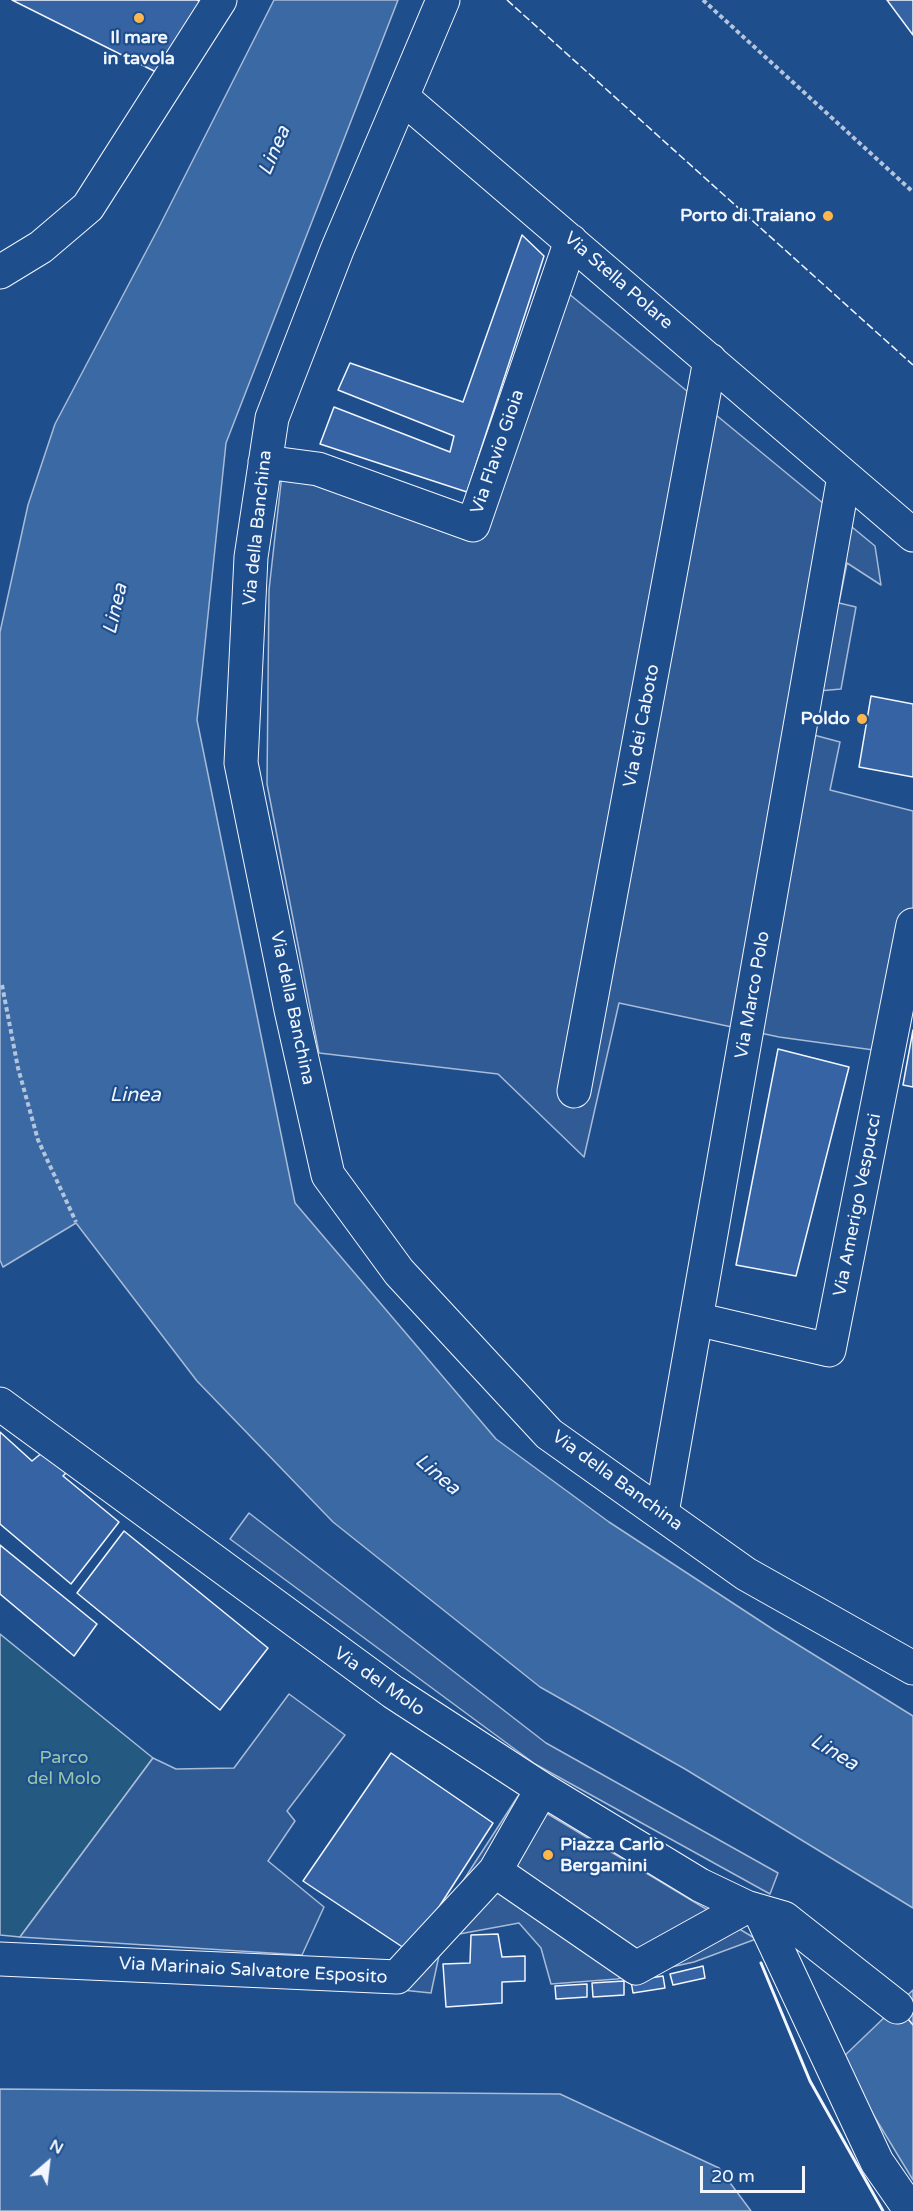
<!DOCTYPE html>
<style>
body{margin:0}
#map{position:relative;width:913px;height:2211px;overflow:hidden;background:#1f4e8c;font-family:"Varela Round",sans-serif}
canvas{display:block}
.north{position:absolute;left:18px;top:2133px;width:60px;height:60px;-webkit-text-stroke:4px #1f4e8c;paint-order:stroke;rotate:28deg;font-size:16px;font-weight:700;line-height:24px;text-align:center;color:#f2f6ff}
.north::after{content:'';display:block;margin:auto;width:21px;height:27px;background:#f2f6ff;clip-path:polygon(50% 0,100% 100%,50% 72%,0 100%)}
.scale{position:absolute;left:700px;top:2166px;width:105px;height:27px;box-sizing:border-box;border:3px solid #f2f6ff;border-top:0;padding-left:8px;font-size:18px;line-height:21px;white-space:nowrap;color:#f2f6ff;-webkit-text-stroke:4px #1f4e8c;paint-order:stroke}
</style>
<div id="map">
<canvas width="913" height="2211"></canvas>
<div class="north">N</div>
<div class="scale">20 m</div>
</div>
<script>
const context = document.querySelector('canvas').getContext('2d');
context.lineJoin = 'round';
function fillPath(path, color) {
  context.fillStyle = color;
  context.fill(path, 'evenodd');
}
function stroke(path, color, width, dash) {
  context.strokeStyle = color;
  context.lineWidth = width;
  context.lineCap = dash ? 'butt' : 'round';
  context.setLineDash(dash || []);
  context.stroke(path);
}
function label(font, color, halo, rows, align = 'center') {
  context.font = font + ' "Varela Round",sans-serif';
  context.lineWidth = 4.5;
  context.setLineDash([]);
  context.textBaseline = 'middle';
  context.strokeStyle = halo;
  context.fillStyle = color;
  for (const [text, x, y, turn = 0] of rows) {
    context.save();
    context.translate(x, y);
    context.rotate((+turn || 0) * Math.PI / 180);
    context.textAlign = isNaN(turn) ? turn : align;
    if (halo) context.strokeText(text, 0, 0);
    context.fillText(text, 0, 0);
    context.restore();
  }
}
const green = new Path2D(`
 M0 1634 153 1758 20 1937 0 1935Z`);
const parking = new Path2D(`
 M557 284 875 546 881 585 847 563 839 603 856 607 841 689 819 691 810 734 840 742 830 790 913 811V925L888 1052 779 1037 619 1003 584 1157 498 1074 319 1053 267 784 269 590 282 474 470 534Z
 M249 1513 546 1743 778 1873 770 1894 535 1764 230 1539Z
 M289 1694 345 1735 287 1811 295 1821 268 1861 324 1907 302 1955 20 1937 153 1758 176 1769 234 1768Z
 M518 1796 756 1939 694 1962 617 1979 551 1984 541 1948 519 1923 443 1937 431 1993 402 1990 441 1915Z`);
const water = new Path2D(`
 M274 0H398L226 443 197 720 295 1203 496 1439 609 1522 774 1630 913 1716V1908L685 1769 540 1687 333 1522 197 1381 76 1223 3 1267 0 1260V632L28 505 55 424 159 227Z
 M913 1990V2180L840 2060Z
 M0 2089 560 2094 719 2168 751 2211H0Z`);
const ferry = new Path2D(`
 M908 2019 913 2025`);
const building = new Path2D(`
 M12 0H197L203 3 166 77Z
 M887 0H913V35Z
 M522 235 544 256 467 492 320 444 334 407 450 452 454 436 338 390 350 363 463 402Z
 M871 696 913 704V777L859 767Z
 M913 1030V1087L903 1085Z
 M778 1049 849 1067 796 1276 736 1265Z
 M0 1432 32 1461 43 1452 67 1472 63 1476 119 1522 71 1584 0 1524Z
 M124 1531 268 1648 220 1710 77 1593Z
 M0 1545 97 1624 74 1656 0 1594Z
 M391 1753 493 1823 410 1952 303 1881Z
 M498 1934 502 1957 525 1956V1981L502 1982V2003L446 2007 443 1964 470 1963 471 1935Z
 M703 1966 705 1978 673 1985 670 1974Z
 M663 1976 665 1988 633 1993 631 1981Z
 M624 1981V1995L593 1997 592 1983Z
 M587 1984V1997L556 1999 555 1986Z`);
const path = new Path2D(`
 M703 0 913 192
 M2 985 18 1068 38 1140 76 1222`);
const minor = new Path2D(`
 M443 0 402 97 913 535
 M402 97 337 250 272 418 251 557 241 763 291 1010 328 1175 399 1272 549 1434 746 1574 913 1668
 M0 272 41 247 88 207 220 0
 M265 462 318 469 473 525 571 241
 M574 1091 710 360
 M696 1319 829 1350 913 925
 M0 1404 393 1692 542 1789 700 1885 746 1907 784 1918 897 2007
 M662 1513 844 476
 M542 1789 495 1871 636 1968 746 1907
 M760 1912 877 2162 911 2211
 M0 1959 397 1977 495 1871`);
const fence = new Path2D(`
 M507 0 913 365`);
const wall = new Path2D(`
 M761 1963 810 2081 883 2211`);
const markers = [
 [139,18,6,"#ffb74d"],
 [828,216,6,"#ffb74d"],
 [862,719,6,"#ffb74d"],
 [548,1855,6,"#ffb74d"]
];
const poiNames = [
 ["Il mare",139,38,"center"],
 ["in tavola",139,59,"center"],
 ["Porto di Traiano",816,216],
 ["Poldo",850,719],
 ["Piazza Carlo",560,1845,"left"],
 ["Bergamini",560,1866,"left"]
];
const streetNames = [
 ["Via Stella Polare",618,281,41],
 ["Via Flavio Gioia",498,452,-71],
 ["Via della Banchina",258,528,-84],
 ["Via dei Caboto",642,726,-79],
 ["Via Marco Polo",753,995,-80],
 ["Via della Banchina",292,1008,78],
 ["Via Amerigo Vespucci",858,1205,-79],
 ["Via della Banchina",617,1481,36],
 ["Via del Molo",379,1682,35],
 ["Via Marinaio Salvatore Esposito",253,1971,3]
];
const parkNames = [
 ["Parco",64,1758],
 ["del Molo",64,1779]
];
const waterNames = [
 ["Linea",275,151,-67],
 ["Linea",116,609,-77],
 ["Linea",135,1096],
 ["Linea",437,1475,40],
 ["Linea",834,1753,31]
];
fillPath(green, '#245a82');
stroke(green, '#a8bbd7', 1.5);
fillPath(parking, '#305b95');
stroke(parking, '#a8bbd7', 1.5);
fillPath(water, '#3b69a3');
stroke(water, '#a8bbd7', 1.5);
stroke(ferry, '#f2f6ff', 1.5, [8, 6]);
fillPath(building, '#3563a3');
stroke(building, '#f2f6ff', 1.5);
stroke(minor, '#f2f6ff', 35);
stroke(path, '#b3c4dc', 4, [4.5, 3]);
stroke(minor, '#1f4e8c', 33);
stroke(fence, '#f2f6ff', 1.5, [8, 3]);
stroke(wall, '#f2f6ff', 3);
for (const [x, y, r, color] of markers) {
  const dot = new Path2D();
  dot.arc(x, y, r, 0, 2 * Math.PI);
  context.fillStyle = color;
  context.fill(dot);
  stroke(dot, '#1f4e8c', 2);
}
label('bold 18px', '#f2f6ff', '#1f4e8c', poiNames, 'right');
label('18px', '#f2f6ff', '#1f4e8c', streetNames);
label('18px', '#97c8a6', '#1f4e8c', parkNames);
label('italic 20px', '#f2f6ff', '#1f4e8c', waterNames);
</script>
